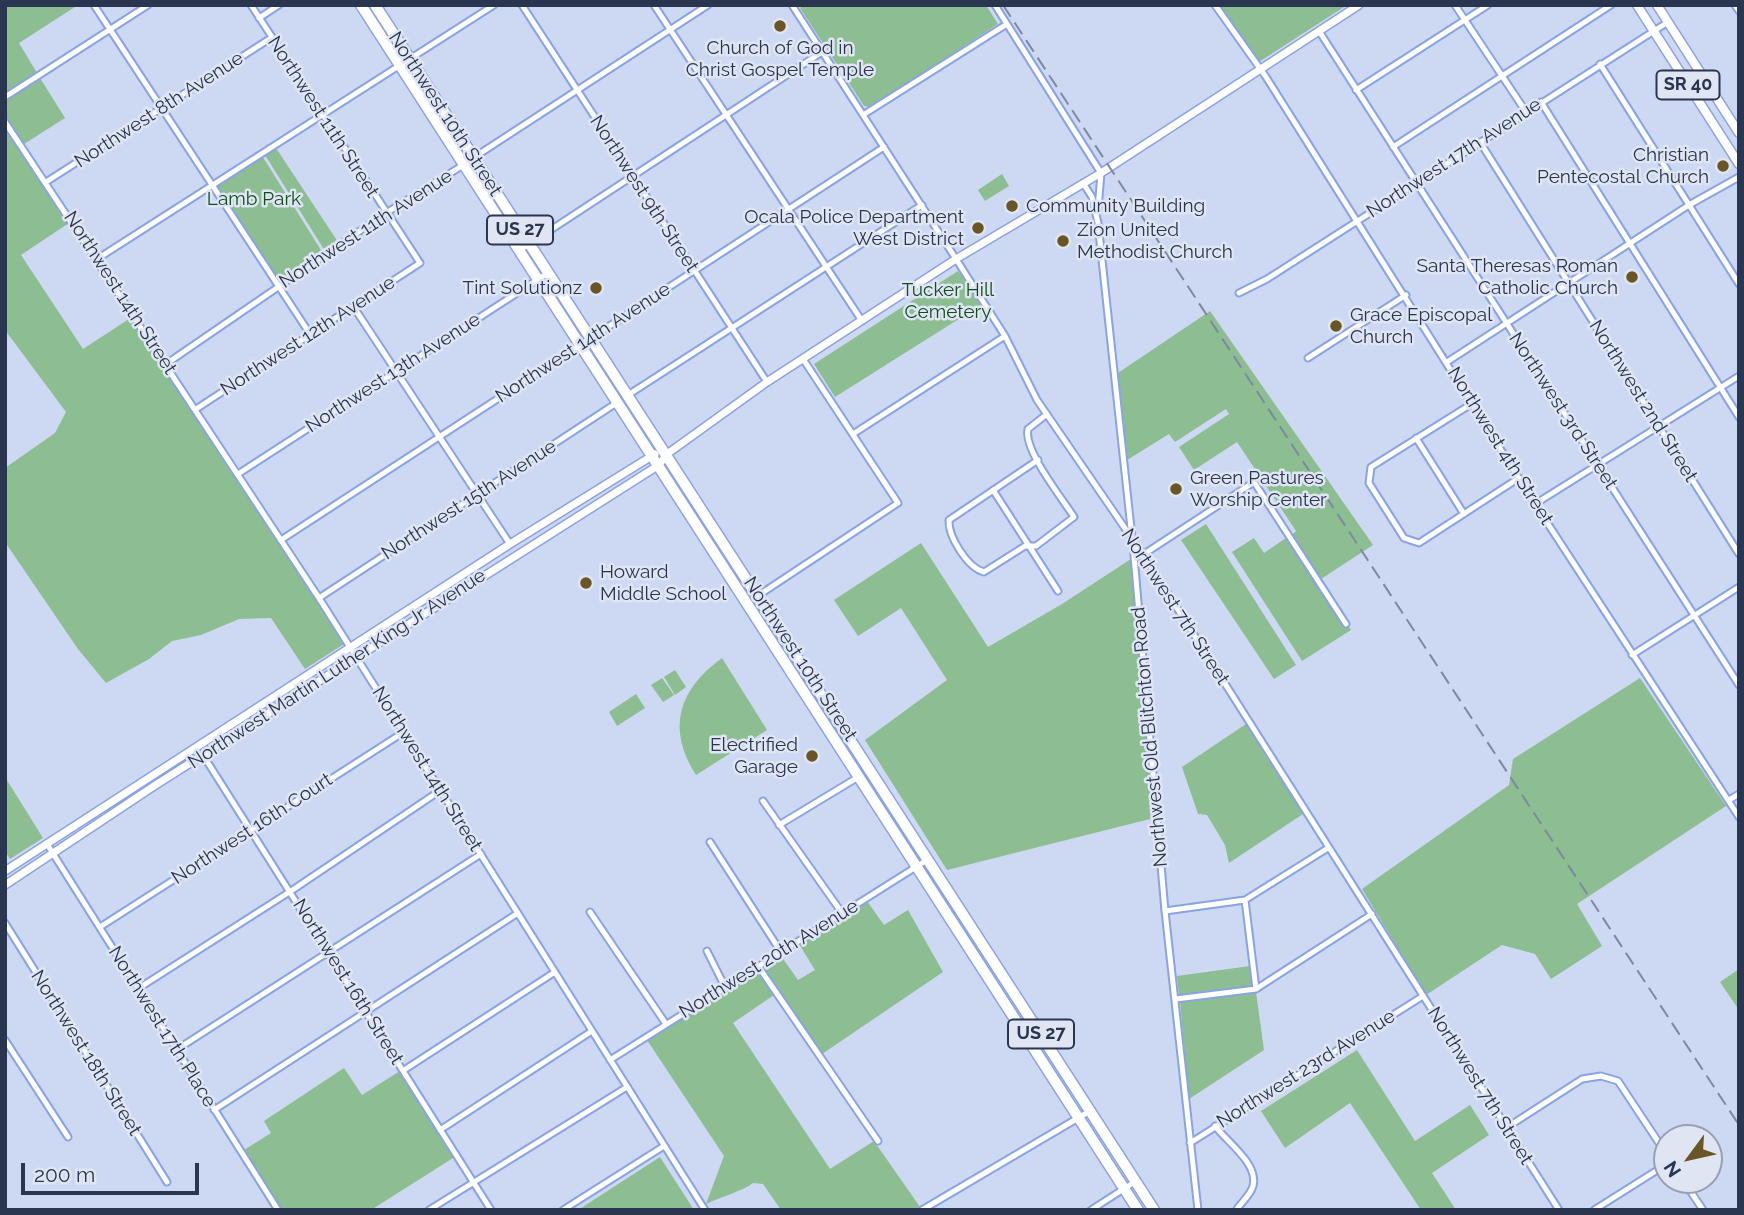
<!DOCTYPE html>
<style>
body{margin:0}
#map{position:relative;width:1744px;height:1215px;overflow:hidden;background:#cdd8f3;font-family:Raleway,sans-serif}
canvas{display:block}
.frame{position:absolute;inset:0;border:7px solid #2a354f;pointer-events:none}
.north{position:absolute;left:1653px;top:1124px;width:70px;height:70px;box-sizing:border-box;background:#dfe5f3;border:2px solid #979fb1;border-radius:50%;rotate:237deg;font-size:19px;font-weight:700;line-height:28px;text-align:center;color:#2a354f}
.north::after{content:'';display:block;margin:auto;width:24px;height:32px;background:#6a5624;clip-path:polygon(50% 0,100% 100%,50% 72%,0 100%)}
.scale{position:absolute;left:21px;top:1163px;width:178px;height:32px;box-sizing:border-box;border:4px solid #2a354f;border-top:0;padding-left:9px;font-size:21px;line-height:24px;white-space:nowrap;color:#2a354f;-webkit-text-stroke:5px #dfe5f3;paint-order:stroke}
</style>
<div id="map">
<canvas width="1744" height="1215"></canvas>
<div class="frame"></div>
<div class="north">N</div>
<div class="scale">200 m</div>
</div>
<script>
const context = document.querySelector('canvas').getContext('2d');
context.lineJoin = 'round';
function fillPath(path, color) {
  context.fillStyle = color;
  context.fill(path, 'evenodd');
}
function stroke(path, color, width, dash) {
  context.strokeStyle = color;
  context.lineWidth = width;
  context.lineCap = dash ? 'butt' : 'round';
  context.setLineDash(dash || []);
  context.stroke(path);
}
function label(font, color, halo, rows, align = 'center') {
  context.font = font + ' Raleway,sans-serif';
  context.lineWidth = 5;
  context.setLineDash([]);
  context.textBaseline = 'middle';
  context.strokeStyle = halo;
  context.fillStyle = color;
  for (const [text, x, y, turn = 0] of rows) {
    context.save();
    context.translate(x, y);
    context.rotate((+turn || 0) * Math.PI / 180);
    context.textAlign = isNaN(turn) ? turn : align;
    if (halo) context.strokeText(text, 0, 0);
    context.fillText(text, 0, 0);
    context.restore();
  }
}
const green = new Path2D(`
 M5 5H78L19 43 37 73 5 93Z
 M804 5H986L998 24 870 107 864 106 800 8Z
 M1219 5H1347L1259 62Z
 M40 78 65 118 24 144 5 116V100Z
 M5 129 69 223 21 255 83 349 132 317 344 644 305 669 271 618 239 619 201 635 172 641 149 659 106 683 78 649 5 542V468L55 433 66 412 5 330Z
 M276 148 338 242 325 251 265 155Z
 M261 154 324 255 279 286 211 186Z
 M1002 174 1009 186 985 201 978 190Z
 M958 271 981 305 835 397 814 364Z
 M1210 311 1373 545 1321 579 1292 535 1296 531 1237 442 1194 470 1179 447 1229 414 1226 409 1175 442 1169 434 1127 460 1118 373Z
 M1206 524 1296 665 1274 679 1181 540Z
 M1254 538 1264 553 1286 538 1344 628 1348 626 1351 630 1302 661 1232 552Z
 M921 543 988 647 1062 604 1131 559 1154 818 947 870 865 740 947 680 901 608 858 636 834 600Z
 M722 658 767 730 696 775C666 728 679 689 722 658Z
 M675 670 686 687 675 695 664 677Z
 M662 678 674 695 663 702 651 685Z
 M1640 678 1726 806 1577 904 1602 946 1551 979 1535 954 1502 945 1426 995 1362 889 1509 785 1513 759Z
 M636 694 645 708 617 726 609 712Z
 M1246 724 1303 814 1229 863 1225 845 1207 815 1198 814 1182 767Z
 M5 777 43 838 10 859 5 851Z
 M867 901 884 925 908 910 943 972 822 1054 763 967 781 956 798 980 815 970 799 944Z
 M1250 966 1252 986 1179 995 1177 976Z
 M1739 969V1010L1720 982Z
 M757 971 774 995 733 1023 830 1169 874 1141 920 1207 915 1210H781L763 1184 753 1183C743 1191 720 1197 706 1204L724 1156 647 1040Z
 M1256 992 1264 1050 1189 1099 1180 1002Z
 M1357 1050 1415 1141 1470 1105 1489 1135 1432 1173 1456 1210H1421L1350 1103 1285 1148 1261 1111Z
 M344 1068 362 1095 400 1071 453 1158 371 1210H282L244 1150 271 1133 264 1121Z
 M660 1157 694 1210H578Z`);
const street = new Path2D(`
 M94 5 310 334
 M522 5 767 382
 M654 5 862 321
 M792 5 956 259 1005 336 1037 400 1144 556 1559 1210
 M995 5 1101 173 1098 209
 M1215 5 1266 77 1535 504 1739 817
 M1455 5 1526 112
 M1735 5 1739 11
 M259 18 279 5
 M1319 31 1739 685
 M1600 64 1739 284
 M1356 90 1488 5
 M5 97 148 5
 M1541 102 1739 417
 M863 115 1007 24
 M5 122 319 598 705 1210
 M1480 142 1739 554
 M1393 147 1611 5
 M473 158 708 5
 M46 182 271 38
 M1083 183 1092 197 1098 223 1134 556 1165 911 1198 1210
 M520 250 822 52
 M97 259 494 5
 M1239 293 1267 279 1668 22
 M353 306 510 544
 M1308 358 1406 295
 M1447 362 1689 205 1739 177
 M166 364 386 213 465 164
 M628 395 922 205
 M1473 403 1371 467 1369 483 1404 538 1419 543 1519 478
 M196 409 420 263 251 5
 M853 434 1005 336
 M1416 438 1464 514
 M1038 460 949 520C948 537 968 568 984 572L1025 546H1036L1074 517C1062 498 1023 450 1028 429L1047 414
 M238 474 548 273
 M993 490 1058 591
 M1535 504 1739 376
 M281 540 884 147
 M1141 556 1254 482 1346 624
 M756 597 898 503 803 359
 M319 598 618 402
 M1632 655 1739 587
 M203 755 491 1210
 M1729 800 1739 794
 M763 801 842 913
 M779 825 860 776
 M710 842 781 952
 M47 844 278 1210
 M1245 900 1256 989
 M1165 911 1245 900 1328 848
 M590 912 666 1024
 M5 923 167 1182
 M100 927 404 732
 M707 951 725 987
 M758 966 878 1141
 M139 988 291 891 441 790
 M1176 999 1256 989 1372 914
 M5 1040 68 1137
 M176 1050 481 854
 M610 1060 927 860
 M404 1070 555 972
 M214 1110 518 913
 M1215 1126C1227 1142 1259 1164 1253 1186 1251 1194 1242 1202 1237 1209
 M1506 1128 1582 1079 1601 1076 1618 1081 1667 1155
 M440 1130 592 1031
 M1190 1143 1423 996
 M1683 1180 1703 1210
 M429 1210 627 1087
 M563 1210 664 1146
 M922 1210 1090 1111
 M1091 1210 1136 1181
 M1594 1210 1667 1164`);
const secondary = new Path2D(`
 M5 871 510 544 655 454
 M5 885 154 786 659 465 667 454 767 382 956 259 1101 173 1359 5`);
const primary = new Path2D(`
 M1637 5 1739 164
 M1657 5 1739 133`);
const highway = new Path2D(`
 M361 5 1138 1210
 M375 5 1154 1210`);
const rail = new Path2D(`
 M1003 5 1739 1125`);
const markers = [
 [780,26,7,"#6a5624"],
 [1723,166,7,"#6a5624"],
 [1012,206,7,"#6a5624"],
 [978,228,7,"#6a5624"],
 [1063,241,7,"#6a5624"],
 [1632,277,7,"#6a5624"],
 [596,288,7,"#6a5624"],
 [1336,326,7,"#6a5624"],
 [1176,489,7,"#6a5624"],
 [586,583,7,"#6a5624"],
 [812,756,7,"#6a5624"]
];
const shields = [
 [1688,85,63],
 [520,230,66],
 [1041,1034,66]
];
const shieldNames = [
 ["SR 40",1688,85],
 ["US 27",520,230],
 ["US 27",1041,1034]
];
const poiNames = [
 ["Church of God in",780,48,"center"],
 ["Christ Gospel Temple",780,70,"center"],
 ["Christian",1709,155],
 ["Pentecostal Church",1709,177],
 ["Community Building",1026,206,"left"],
 ["Ocala Police Department",964,217],
 ["West District",964,239],
 ["Zion United",1077,230,"left"],
 ["Methodist Church",1077,252,"left"],
 ["Santa Theresas Roman",1618,266],
 ["Catholic Church",1618,288],
 ["Tint Solutionz",582,288],
 ["Grace Episcopal",1350,315,"left"],
 ["Church",1350,337,"left"],
 ["Green Pastures",1190,478,"left"],
 ["Worship Center",1190,500,"left"],
 ["Howard",600,572,"left"],
 ["Middle School",600,594,"left"],
 ["Electrified",798,745],
 ["Garage",798,767]
];
const streetNames = [
 ["Northwest 8th Avenue",159,110,-33],
 ["Northwest 10th Street",445,114,57],
 ["Northwest 11th Street",323,117,57],
 ["Northwest 17th Avenue",1454,158,-33],
 ["Northwest 9th Street",644,194,57],
 ["Northwest 11th Avenue",366,229,-33],
 ["Northwest 14th Street",120,293,57],
 ["Northwest 12th Avenue",308,336,-33],
 ["Northwest 14th Avenue",583,343,-33],
 ["Northwest 13th Avenue",393,373,-33],
 ["Northwest 2nd Street",1643,401,58],
 ["Northwest 3rd Street",1563,411,57],
 ["Northwest 4th Street",1500,446,58],
 ["Northwest 15th Avenue",469,500,-33],
 ["Northwest 7th Street",1175,607,57],
 ["Northwest 10th Street",800,659,57],
 ["Northwest Martin Luther King Jr Avenue",337,669,-33],
 ["Northwest Old Blitchton Road",1150,737,-95],
 ["Northwest 14th Street",427,769,58],
 ["Northwest 16th Court",252,829,-33],
 ["Northwest 20th Avenue",769,959,-32],
 ["Northwest 16th Street",348,982,58],
 ["Northwest 17th Place",162,1027,58],
 ["Northwest 18th Street",86,1053,58],
 ["Northwest 23rd Avenue",1306,1069,-32],
 ["Northwest 7th Street",1480,1086,58]
];
const parkNames = [
 ["Lamb Park",254,199],
 ["Tucker Hill",948,290],
 ["Cemetery",948,312]
];
fillPath(green, '#8cbe91');
stroke(street, '#89a3e3', 9);
stroke(secondary, '#89a3e3', 10);
stroke(primary, '#89a3e3', 11);
stroke(highway, '#89a3e3', 13);
stroke(street, '#fff', 5);
stroke(secondary, '#fff', 7);
stroke(primary, '#fff', 8);
stroke(highway, '#fff', 10);
stroke(rail, '#7d88a3', 2, [14, 7]);
for (const [x, y, r, color] of markers) {
  const dot = new Path2D();
  dot.arc(x, y, r, 0, 2 * Math.PI);
  context.fillStyle = color;
  context.fill(dot);
  stroke(dot, '#dfe5f3', 2.5);
}
for (const [x, y, w] of shields) {
  const box = new Path2D();
  box.roundRect(x - w / 2, y - 14.5, w, 29, 5);
  context.fillStyle = '#dfe5f3';
  context.fill(box);
  stroke(box, '#2a354f', 2);
}
label('bold 18px', '#2a354f', null, shieldNames);
label('19px', '#2a354f', '#dfe5f3', poiNames, 'right');
label('19px', '#2a354f', '#dfe5f3', streetNames);
label('19px', '#114e1f', '#dfe5f3', parkNames);
</script>
